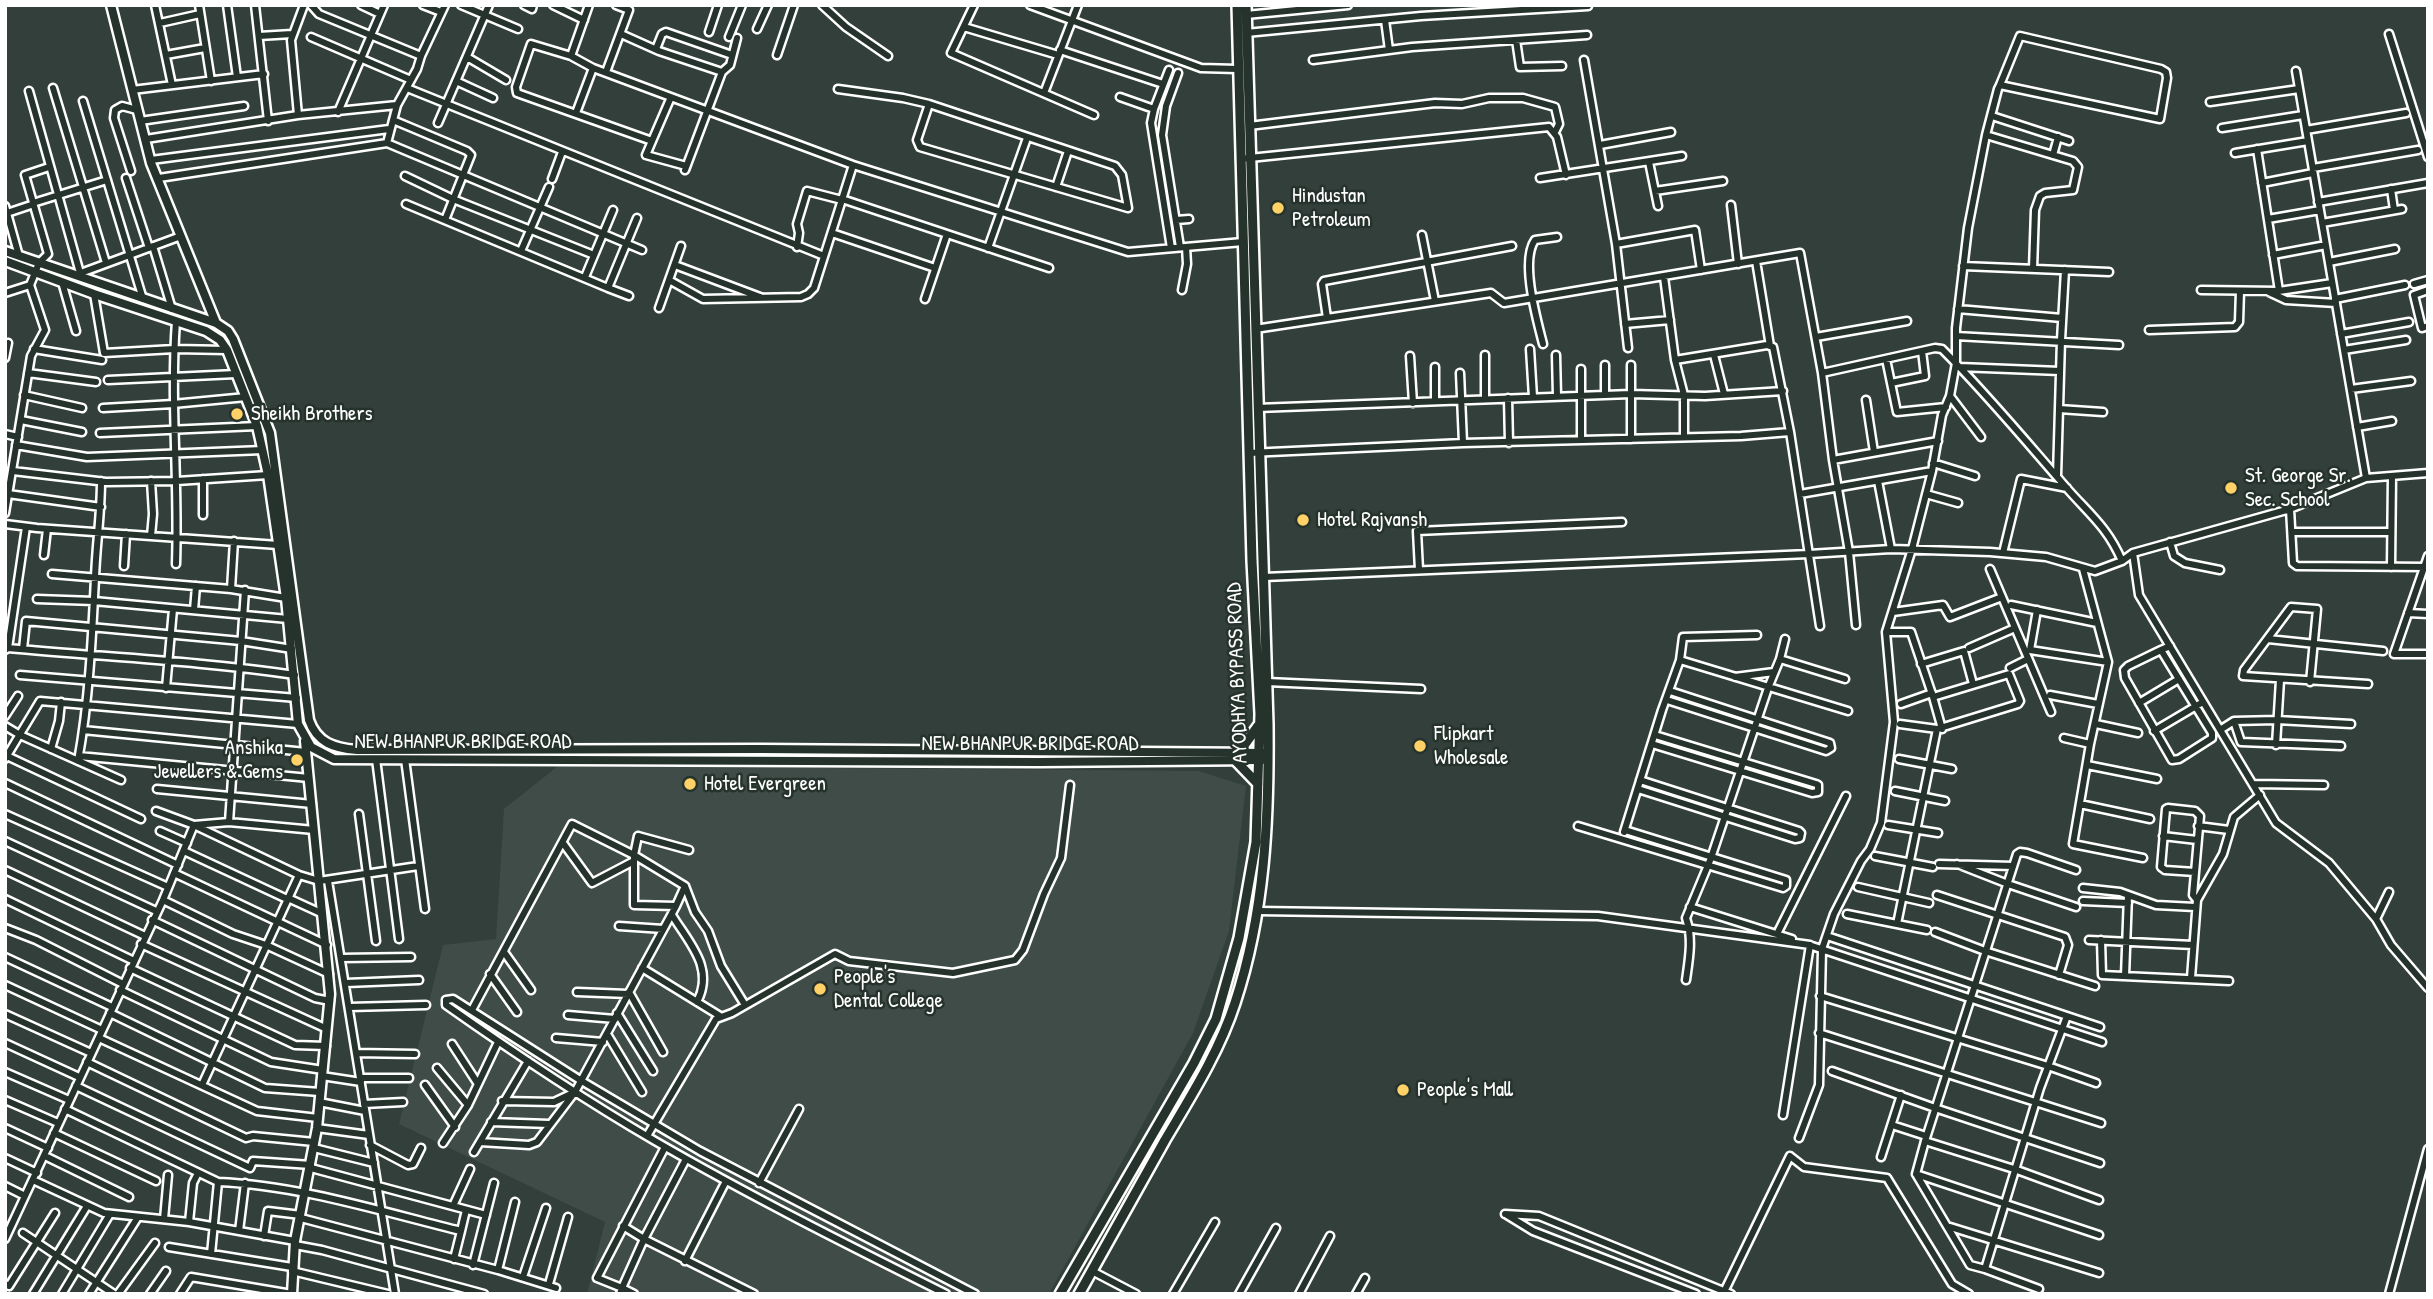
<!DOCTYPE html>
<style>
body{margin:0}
#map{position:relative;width:2433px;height:1299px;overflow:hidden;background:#333f3a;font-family:"Patrick Hand",sans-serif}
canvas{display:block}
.frame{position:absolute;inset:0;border:7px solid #fff;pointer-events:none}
</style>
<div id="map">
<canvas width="2433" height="1299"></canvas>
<div class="frame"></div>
</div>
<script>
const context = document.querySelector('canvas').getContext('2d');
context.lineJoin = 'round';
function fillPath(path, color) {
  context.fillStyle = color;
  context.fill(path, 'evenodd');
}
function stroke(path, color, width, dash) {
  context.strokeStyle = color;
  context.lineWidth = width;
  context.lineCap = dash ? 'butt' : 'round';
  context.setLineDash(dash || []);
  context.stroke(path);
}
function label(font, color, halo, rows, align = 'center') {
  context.font = font + ' "Patrick Hand",sans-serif';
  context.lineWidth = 5;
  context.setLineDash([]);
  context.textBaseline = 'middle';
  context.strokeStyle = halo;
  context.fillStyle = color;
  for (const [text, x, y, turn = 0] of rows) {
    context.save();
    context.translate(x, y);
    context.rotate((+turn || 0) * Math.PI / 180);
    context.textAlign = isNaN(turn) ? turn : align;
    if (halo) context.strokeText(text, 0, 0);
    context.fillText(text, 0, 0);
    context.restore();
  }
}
const built = new Path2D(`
 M558 766 1199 771 1246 786 1229 931 1193 1033 1049 1294H587L605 1222 399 1124 443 945 496 939 504 809Z`);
const street = new Path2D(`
 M155 5 172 85
 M199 5 211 81
 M227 5 237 77
 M255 5 268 121
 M311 5 319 14 421 56
 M361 5 380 14
 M423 5 441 12
 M461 5 518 29
 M524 5 532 9 533 5
 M553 5 584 20
 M822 5 846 27 888 56
 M974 5 951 53 1094 115
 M1030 5 1201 68 1237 69
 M1246 15 1348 5
 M1385 20 1389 50
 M160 23 200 14
 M964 27 1058 55
 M757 29 768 5
 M709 32 718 5
 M1246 33 1421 16 1588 6
 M621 34 659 51 722 72
 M2389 34 2428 157
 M259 36 292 34
 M311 37 411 80
 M729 37 742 5
 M1516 40 1520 67 1562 66
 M656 49 662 34 666 32 732 55
 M1060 50 1163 84
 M166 55 205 48
 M777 55 794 5
 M571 56 589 5
 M467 57 506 80
 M1313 60 1412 47 1587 35
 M1584 60 1616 244 1628 348
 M1169 70 1154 109 1151 123 1171 248
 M2296 71 2366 478
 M606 72 629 10 616 5
 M1178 73 1166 106 1162 135 1180 247
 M456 81 493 98
 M53 88 106 263
 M407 88 824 256
 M838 89 903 98 929 104 1115 166 1122 175 1128 208 920 147 917 140 929 104
 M132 90 264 74
 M29 91 80 273
 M1044 93 1078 5
 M1120 97 1154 109
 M83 101 143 299
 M2210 102 2299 89
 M338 112 384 5
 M576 113 593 68
 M298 115 291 40 304 5
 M1992 116 2069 141
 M393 120 467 151 471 155 445 220
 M140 121 244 106
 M438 123 489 5
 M1249 126 1435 103 1462 104 1489 98H1523L1555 107 1559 124 1555 132
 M2222 128 2303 115
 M2306 130 2406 113
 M1986 135 2073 161 2078 167 2073 190 2045 193 2040 196 2035 210 2033 269
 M146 139 298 115 397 105
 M652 141 671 97
 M387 143 397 105 417 69 421 56 445 5
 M1600 145 1671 132
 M2257 149 2279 291
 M2235 153 2308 141
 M2053 155 2058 137
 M1240 159 1549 127 1557 137 1566 175
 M151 160 389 129
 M1649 162 1658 206
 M686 166 646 155 652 141 517 93 516 87 531 44 571 56 593 68 853 165 1128 252 1243 242
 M2313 168 2418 150
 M685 170 722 72 730 65 737 38
 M131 171 114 118 115 110 122 106 137 110
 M405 176 453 199 594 255
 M126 178 149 248
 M159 178 387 143 642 250
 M1540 178 1682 156
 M552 179 562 152
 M2262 183 2313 173
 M1056 187 1068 151
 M2391 189 2394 210
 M1655 191 1723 181
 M842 199 1049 268
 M2318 202 2428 183
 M33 203 107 180
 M406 204 608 288
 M1731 205 1738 264
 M5 206 19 256
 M7 213 34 204
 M2268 219 2320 210
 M1176 220 1189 219
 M2322 223 2402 209
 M832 233 935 268
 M1422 235 1435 301
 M1616 244 1695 230 1701 270
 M153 246 172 309
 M797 247 799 233 797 224 807 191 842 200
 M988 248 1027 138
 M521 251 549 187
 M2273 255 2326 245
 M1756 261 1770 346
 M2329 262 2395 249
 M675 265 760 297
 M1963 266 2109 272
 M78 274 181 236
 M585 277 613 210
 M1664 277 1675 360 1684 395V437
 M669 280 703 299 801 297 808 294 814 288 853 165
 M62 282 76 331
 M2414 284 2428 280
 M1182 290 1187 264 1186 247
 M2201 290 2279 291 2332 283
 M2428 290 2414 295 2422 328 2428 326
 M2269 292 2286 300 2336 303
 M5 293 30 285 39 263 48 254 25 175 49 167
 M94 294 104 353 174 349 227 350
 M629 296 608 288 637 218
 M925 299 947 234
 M2335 299 2405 285
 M659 308 681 246
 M1958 309 2062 318
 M1327 318 1322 284 1324 281 1512 246
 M176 321C170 402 179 483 176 564
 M1625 324 1670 320
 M1255 329 1491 293 1504 303 1800 253 1822 373 1833 460 1849 552 1856 625
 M2149 330 2235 327 2239 322 2240 291
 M2341 334 2409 322
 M1956 336 2119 345
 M1816 337 1907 321
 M1543 344C1537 320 1520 261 1535 240L1557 237
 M34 349 102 360
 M1530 349 1533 397
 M2344 350 2406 340
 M1556 355 1557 396
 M1714 355 1724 394
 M1410 356 1413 403
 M5 358 8 343
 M1886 359 1897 412 1946 407
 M1675 360 1767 345 1773 347 1790 432 1820 626
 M1631 365V439
 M1435 367V401
 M1959 367 2060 371
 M1581 369V440
 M28 373 96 382
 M1460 373 1463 443
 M1822 373 1935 348 1942 349C1985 392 2024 439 2064 485 2088 513 2107 526 2122 561
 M108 380 236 374
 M1891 383 1925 376 1922 351
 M2351 389 2411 381
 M24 395 82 408
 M1605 395V365
 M1950 396 1981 437
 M1508 398 1509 443
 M1485 399V355
 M1866 400 1874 452
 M103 408 173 404 246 397
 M1257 408 1631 394 1705 396 1783 391
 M2059 409 2103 412
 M21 420 82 432
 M2357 427 2392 421
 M100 433 257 426
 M5 434 18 437
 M16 445 87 457 263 450
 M1249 453 1463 443 1741 436 1790 432
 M1833 460 1938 441
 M1933 463 1975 476
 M13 471 106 482 177 481 268 475
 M2057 476 2061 340 2065 270
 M151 481 153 514 151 536
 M1878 481 1891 549
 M8 494 101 507
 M1800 494 1932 471
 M1926 494 1958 503
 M2290 509 2293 563 2297 566 2428 567
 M5 513 31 356 45 330 30 285
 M203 515V479
 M5 524 37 528 278 545
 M2292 532H2391
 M2170 542 2174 556 2185 563 2220 570
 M2003 553 2021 479 2067 488
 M2133 553 2139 595 2276 823 2329 863 2376 919 2391 945 2428 988
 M44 555 47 529
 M2428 556 2394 654H2428
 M124 566 126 534
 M2391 567 2392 476
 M1990 569 2051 712
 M2083 569 2108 662 2090 744 2073 844 2143 858
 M1419 570 1417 531 1622 522
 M52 574 231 589 286 598
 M1264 577 1809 554 1891 549 1990 552 2046 557 2095 571 2122 561 2133 553 2290 509 2366 478 2428 473
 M231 589 234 541
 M37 599 94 601 288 619
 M2011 605 2097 623
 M194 610 196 586
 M2037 610 2030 650 2108 662
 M1893 612 1943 605 1950 617 2002 597
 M2408 613 2428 614
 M1886 632H1911L1933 697 2009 674 2020 701 2018 704 1937 729 1900 724
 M2268 639 2383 651
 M8 648 26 527
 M1969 648 2015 628
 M23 649 26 621 241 641 292 649
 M5 650 8 648C104 657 200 661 295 675
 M2161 650 2212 733V738L2179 759 2172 760 2125 678 2124 670 2128 666 2161 650 2170 646
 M1780 659 1785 639
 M1680 660 1848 711
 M1921 664 1964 651 1973 684
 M2010 668 2028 659
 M20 675 297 698
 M1735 677 1774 672
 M1267 682 1421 689
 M2310 682 2317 609 2291 607 2244 670 2243 676 2368 684
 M166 688 173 609
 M2050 695 2098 704
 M1933 697 1942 729
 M1667 700 1826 751 1831 748 1830 743 1670 691
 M2139 703 2179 679
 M1901 704 1932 693
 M5 716 18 696
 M2234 721 2241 742 2341 746
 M2096 724 2138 733
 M5 726 20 735 121 780
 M83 730 306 752
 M2220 730 2234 721 2277 720 2351 724
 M2154 731 2203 702
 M2064 738 2090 744
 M1652 744 1812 793 1818 792V785L1816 784 1655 735
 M2276 745 2280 680
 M51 749 59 721 61 702
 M7 756 141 819
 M79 756 309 778
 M5 759 40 701 298 724
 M376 759 399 939
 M405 759 425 909
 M1899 759 1952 769
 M78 761C89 701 92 639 95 578 96 546 101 514 101 481
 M2087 765 2157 779
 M5 783 178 865
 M2254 784 2324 785
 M157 789 312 804
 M1638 789 1795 839 1800 838 1801 833 1799 831 1640 780
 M1895 791 1945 801
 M2080 804 2150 819
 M156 811 194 825 299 875 319 881 418 866
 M5 814 168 887
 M359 814 376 941
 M229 822 245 590
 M1888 825 1938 833
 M1578 826 1783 888 1786 886V880L1625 830
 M2198 826 2229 830
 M160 831 187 843
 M1624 832 1662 710 1680 660 1683 637 1757 635
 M2163 836 2197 840
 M5 841 156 911
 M563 843 592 883 634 861
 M184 851 287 899
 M1875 856 1933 867
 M1939 864 2013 866
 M1957 864 2008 884 2076 907
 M5 870 145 936
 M2195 872 2165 870 2161 867 2166 809 2168 808 2195 811 2200 816 2193 895 2197 900
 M174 873 327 945
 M328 881 395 1294
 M685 886 695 912 708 931 721 966 745 1005
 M1858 887 1929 903
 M2083 888 2120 892 2156 905 2195 907
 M1937 895 2065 937 2068 945 2059 975
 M288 898 323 914
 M5 899 134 961
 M163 900 233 934 266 945 329 974
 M2083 901 2128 903
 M676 906 634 905V855L638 836 689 850
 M1690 907 1792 939
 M1258 911 1598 916 1810 945 1783 1115
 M1847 914 1927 930
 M672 915C689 943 715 968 697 1002
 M2376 919 2389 892
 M152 920 315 998 330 1001
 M1897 924 1937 729
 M619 926 663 929
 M5 928 36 940 123 984
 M1935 932 1985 951 2095 986
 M1777 934 1846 796
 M1827 936 2100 1027
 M2089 940 2193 945
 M2101 940 2102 975 2229 981
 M141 944 327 1029
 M1809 945 2102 1042
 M504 952 531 990
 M5 957 112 1007
 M341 958 411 957
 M130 968 295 1045 326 1046
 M642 968 720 1016
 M490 974 517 1012
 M2125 976 2128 895
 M2191 978 2197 900 2223 854 2234 817 2260 795
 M1686 980C1689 959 1693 938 1686 918L1711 858 1768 688 1780 659 1845 679
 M346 983 419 980
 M5 985 102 1030
 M120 990 271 1062 323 1070
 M577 992 628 994
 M629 992 663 1052
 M1820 996 2048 1066 2096 1083
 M446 1000 453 999 580 1080 700 1151 975 1294
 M446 1000V1005C514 1053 583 1099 655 1141 750 1196 848 1245 946 1294
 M349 1007 426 1005
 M472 1010 572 824 634 855 685 886 676 906 575 1092 537 1142 529 1145 480 1142
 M110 1013 265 1088 320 1092
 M617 1013 653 1071
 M5 1014 91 1053
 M568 1015 615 1019
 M2067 1016 2040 1088 1985 1269 1970 1265 1916 1174 1925 1141 2017 854 2020 852 2027 853 2076 870
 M1819 1033 2101 1123
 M607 1034 642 1092
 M99 1038 257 1111 318 1118
 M556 1038 603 1042
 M5 1043 79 1077
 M452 1044 478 1084
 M356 1053 415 1054
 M87 1062 246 1138 253 1136 314 1142
 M437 1068 468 1105
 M1832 1071 1935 1108 2100 1163
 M5 1072 69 1100
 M322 1076 361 1082
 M360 1078H409
 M202 1085 299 875
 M425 1085 455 1127
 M76 1086 250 1168 253 1161 311 1165
 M5 1100 58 1123
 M502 1101 554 1102 573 1093
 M319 1102 365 1111
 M364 1104 403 1102
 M65 1109 218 1182C298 1185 383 1212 461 1231L466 1210
 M491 1122 549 1124
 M1892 1125 1926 1136
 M5 1128 48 1148
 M317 1128 369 1135
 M54 1133 156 1181
 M647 1136 716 1019 732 1013 835 954 849 961 953 973 1015 960 1023 950 1044 894 1061 858 1070 785
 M1799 1138 1819 1085 1822 949 1834 914 1861 861 1870 849 1881 823 1894 722 1886 632 1912 549 1932 471 1942 415 1950 396 1956 363V328L1968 228 1986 135 1998 89 2000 85 2020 36 2161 69 2166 72 2167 78 2160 119 2000 85
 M1925 1141 2017 1170 2099 1200
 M443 1143 468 1105 498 1042
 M370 1145 408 1165 413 1164 421 1148
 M665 1147 597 1278 622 1288 644 1239 686 1159
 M314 1148 374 1163
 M474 1152 528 1061
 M45 1156 129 1197
 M1881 1157 1901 1095
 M5 1158 37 1173
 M311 1168 486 1215
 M1916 1174 2099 1235
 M33 1180 104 1213 189 1222 295 1241
 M759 1183 799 1109
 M5 1186 25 1196
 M453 1206 470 1169
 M1505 1214 1539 1216 1731 1294
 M1507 1215 1533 1231 1696 1294
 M301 1218 498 1270 556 1288
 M164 1219 168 1175
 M189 1222 193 1183 198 1173
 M623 1226 644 1239 754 1294
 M1947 1226 2099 1273
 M239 1231 245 1183
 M23 1233 114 1294
 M264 1236 268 1211 301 1215
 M5 1239 163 900 194 825 229 822 314 830
 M295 1245 322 1250 484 1294
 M169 1247 292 1267
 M211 1254 218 1182
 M454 1259 461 1231
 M685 1261 726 1181
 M473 1265 494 1183
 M1985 1269 2039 1289
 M498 1270 515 1202
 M292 1271 388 1294
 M1092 1271 1136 1294
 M523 1277 546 1208
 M5 1284 9 1286 55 1213
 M549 1284 568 1217
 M33 1294 87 1206
 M62 1294 110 1214
 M89 1294 138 1217
 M118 1294 155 1243
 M150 1294 166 1271
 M180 1294 191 1277 292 1294
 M620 1294 622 1288 634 1294
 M1173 1294 1215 1222
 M1239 1294 1276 1228
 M1299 1294 1330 1236
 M1356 1294 1365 1278
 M1723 1294 1790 1156 1804 1167 1887 1178 1952 1284 1969 1294
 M2389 1294 2428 1149`);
const secondary = new Path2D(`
 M111 5 151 163 216 323
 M5 251 216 323 228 331 233 339 270 433 309 720C317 743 334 748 357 750L761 749 1265 753
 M5 261 94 294 206 331 220 340 227 350 257 426 268 475 286 598 298 724 311 747 334 759 1039 762 1262 760
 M292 1294 295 1241 317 1128 330 994 305 741`);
const primary = new Path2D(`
 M1234 753 1245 744 1258 726
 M1235 760 1258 784
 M1060 1294 1194 1063 1216 1019 1239 938 1256 842 1260 714 1252 561 1237 5
 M1079 1294C1108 1243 1136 1191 1165 1140 1191 1096 1219 1052 1235 1003 1265 912 1269 819 1268 724L1246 5`);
const markers = [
 [1278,208,7,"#ffd166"],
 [237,414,7,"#ffd166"],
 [2231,488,7,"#ffd166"],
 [1303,520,7,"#ffd166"],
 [1420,746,7,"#ffd166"],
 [297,760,7,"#ffd166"],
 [690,784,7,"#ffd166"],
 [820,989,7,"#ffd166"],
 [1403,1090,7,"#ffd166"]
];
const poiNames = [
 ["Hindustan",1292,196],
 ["Petroleum",1292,220],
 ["Sheikh Brothers",251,414],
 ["St. George Sr.",2245,476],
 ["Sec. School",2245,500],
 ["Hotel Rajvansh",1317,520],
 ["Flipkart",1434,734],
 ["Wholesale",1434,758],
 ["Anshika",283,748,"right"],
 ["Jewellers & Gems",283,772,"right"],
 ["Hotel Evergreen",704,784],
 ["People's",834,977],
 ["Dental College",834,1001],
 ["People's Mall",1417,1090]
];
const streetNames = [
 ["AYODHYA BYPASS ROAD",1238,673,-92],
 ["NEW BHANPUR BRIDGE ROAD",463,742],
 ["NEW BHANPUR BRIDGE ROAD",1030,744]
];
fillPath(built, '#404c47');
stroke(street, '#fff', 11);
stroke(secondary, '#fff', 13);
stroke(primary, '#fff', 14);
stroke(street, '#26332d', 6);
stroke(secondary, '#26332d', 8);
stroke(primary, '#26332d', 9);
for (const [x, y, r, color] of markers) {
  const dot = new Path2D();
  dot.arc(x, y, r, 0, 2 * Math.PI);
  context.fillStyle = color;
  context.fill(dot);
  stroke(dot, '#26332d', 2.5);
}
label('21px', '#fff', '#26332d', poiNames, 'left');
label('21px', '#fff', '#26332d', streetNames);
</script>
